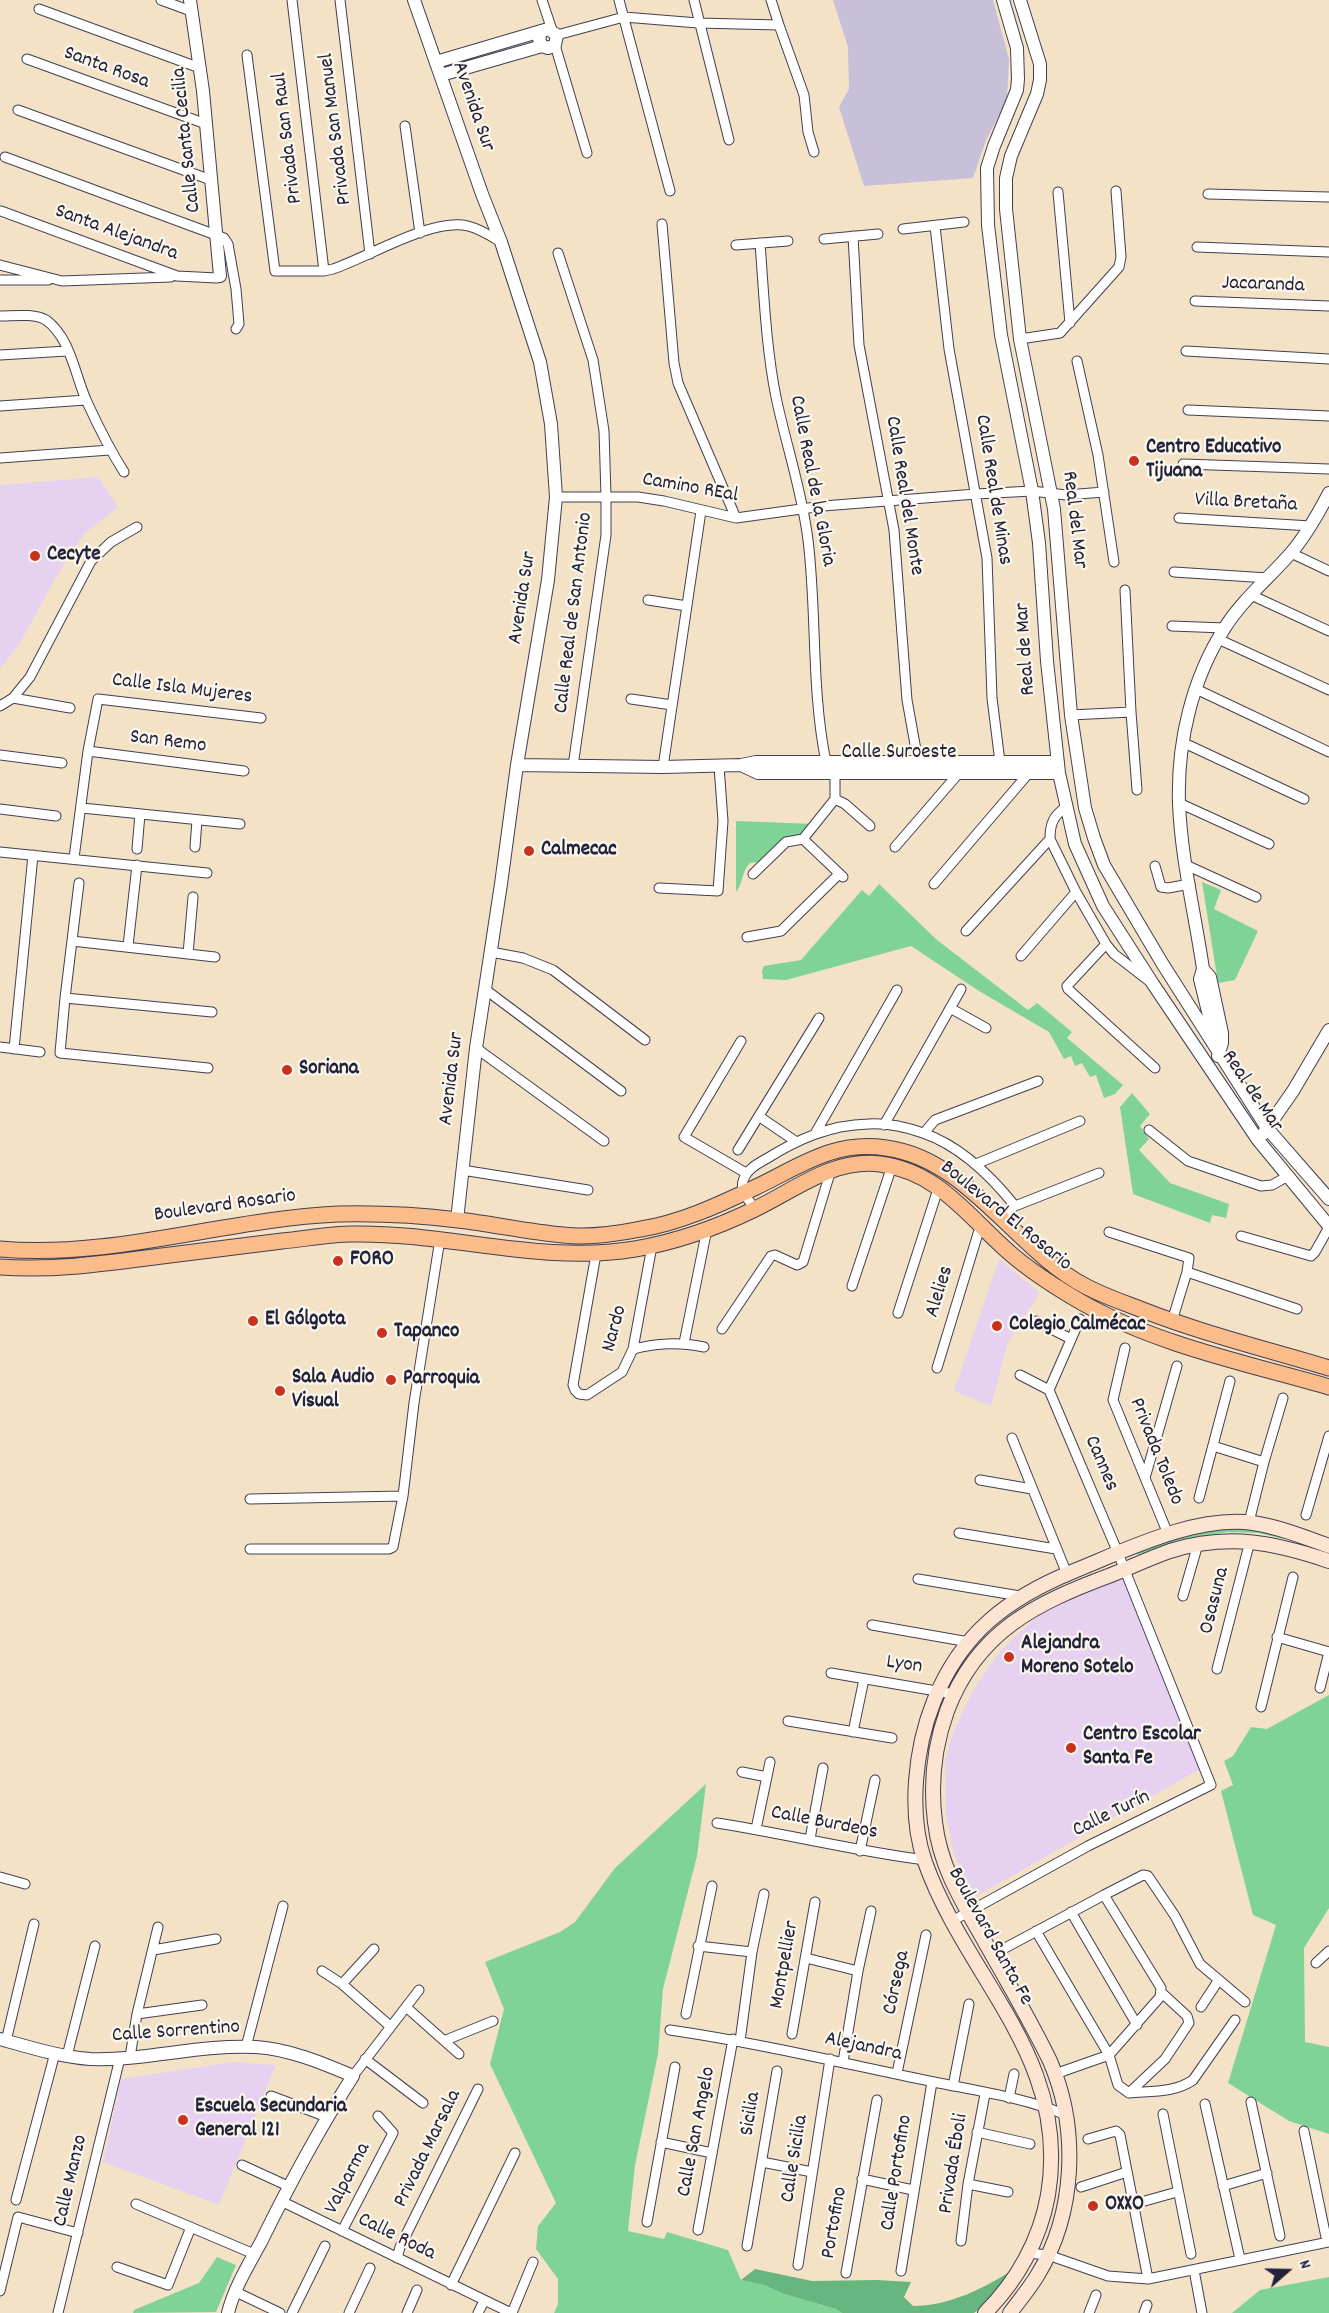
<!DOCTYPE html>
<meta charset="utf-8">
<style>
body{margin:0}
#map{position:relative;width:1329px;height:2313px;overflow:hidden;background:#f4e2c7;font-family:Dekko,sans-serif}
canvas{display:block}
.north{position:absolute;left:1257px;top:2241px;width:60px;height:60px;-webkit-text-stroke:4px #fbf7ec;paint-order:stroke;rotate:70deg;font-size:16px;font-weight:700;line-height:24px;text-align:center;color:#22223b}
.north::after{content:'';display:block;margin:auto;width:21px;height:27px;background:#22223b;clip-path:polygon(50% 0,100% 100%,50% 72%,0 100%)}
</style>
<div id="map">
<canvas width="1329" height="2313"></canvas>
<div class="north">N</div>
</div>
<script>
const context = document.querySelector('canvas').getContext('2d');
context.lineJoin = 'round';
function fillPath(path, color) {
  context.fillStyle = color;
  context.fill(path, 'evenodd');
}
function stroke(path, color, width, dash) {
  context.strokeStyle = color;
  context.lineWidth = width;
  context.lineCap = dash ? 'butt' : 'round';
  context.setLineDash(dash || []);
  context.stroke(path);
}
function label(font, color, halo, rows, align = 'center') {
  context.font = font + ' Dekko,sans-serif';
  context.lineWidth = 4.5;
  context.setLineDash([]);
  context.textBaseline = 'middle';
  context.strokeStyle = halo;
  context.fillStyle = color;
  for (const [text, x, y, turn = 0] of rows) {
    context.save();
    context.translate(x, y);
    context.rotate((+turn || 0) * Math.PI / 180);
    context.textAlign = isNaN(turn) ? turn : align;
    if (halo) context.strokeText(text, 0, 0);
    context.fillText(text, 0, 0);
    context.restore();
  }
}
const built = new Path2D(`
 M98 477 118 507 84 534 56 577 20 643 0 669V485Z
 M999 1259 1040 1293 1008 1342 991 1406 954 1391Z
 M1124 1577 1202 1768 975 1897 954 1855 946 1817 945 1761 952 1735 963 1711 975 1687 1001 1650 1045 1609Z
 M232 2062 276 2065 219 2205 103 2162 121 2079Z`);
const industrial = new Path2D(`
 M833 0H993L1009 59 1007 100 986 140 973 178 864 186 839 107 849 89 848 47Z`);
const green = new Path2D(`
 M736 821 815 824 806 836 786 837 758 862 750 863C741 872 744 882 736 892Z
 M1202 882 1221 890 1214 909 1258 931 1235 980 1218 983Z
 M879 884 937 940 1028 1010 1037 1003 1072 1032 1067 1038 1123 1085 1115 1094 1104 1098 1096 1075 1090 1077 1082 1063 1075 1066 1071 1056 1064 1059 1049 1032 979 991 911 946 786 980 763 979 762 970 764 966 801 960 862 890 869 896Z
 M1132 1093 1150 1114 1140 1126 1149 1139 1139 1150 1170 1183 1229 1204 1226 1218 1212 1215 1210 1223 1133 1194 1120 1107Z
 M1248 1526 1289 1537 1284 1539 1258 1533 1228 1532 1179 1540 1139 1555 1137 1554V1552L1191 1532Z
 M1329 1695V1908L1304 1948 1305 2042 1329 2047V2134L1289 2121 1228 2083 1276 1925 1253 1915 1221 1791 1233 1785 1224 1761 1233 1756 1251 1727 1267 1729Z
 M706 1784 697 1856 663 1989 658 2054 635 2165 628 2231 664 2239 667 2232 728 2250 741 2280 764 2285 784 2294 836 2309 842 2313H554L558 2304V2279L536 2249 538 2226 556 2203 490 2064 504 2009 485 1962 560 1932 575 1922 615 1868Z
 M217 2257 236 2265 216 2312 133 2313 134 2310 199 2283Z
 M1329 2277V2313H1232L1260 2290Z`);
const forest = new Path2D(`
 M755 2269 812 2281 877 2280 911 2282 904 2297 913 2306C949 2306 985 2288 1014 2269L988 2302 974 2313H842L836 2309 784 2294 764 2285 741 2280Z`);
const minor = new Path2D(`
 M161 0 191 11
 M292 0 324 271
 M340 0 370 254
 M542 0 552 30
 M619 0 670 191
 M694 0 729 140
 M771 0 779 25
 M39 9 200 68
 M557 35 624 17 698 23 779 25 804 95 808 132 814 152
 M555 45 587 153
 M247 55 275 271H324L333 269C369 257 433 217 468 226 480 229 491 236 501 242
 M27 59 206 124
 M18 110 211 180
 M405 126 420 233
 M5 157 224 238 228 244 236 289 239 324 236 329
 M1058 192 1070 323
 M1208 194 1329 197
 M1 211 177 276 217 278 220 276
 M662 224 674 363 678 383 736 518
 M935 226 949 349 987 558 992 698 1000 762
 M903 229 964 222
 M853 236 859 345 894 530 907 700 918 761
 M824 239 878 234
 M760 243C764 295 766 347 776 397 786 445 802 491 808 540 817 613 811 689 826 762
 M736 245 788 241
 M1197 247 1329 252
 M558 253 593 360 604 431 606 496V535L573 766
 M0 265 62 281 171 277
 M0 280H48
 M1195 301 1329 306
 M0 316C13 316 34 313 46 320 71 338 75 376 87 402 98 426 110 450 124 472
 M1020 339 1060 333 1119 267 1121 257 1116 191
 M1186 351 1329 359
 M0 355 67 351
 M1077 361 1098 455 1114 562
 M0 406 86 400
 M1188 410 1329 416
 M0 458 110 450
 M1183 464 1329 469
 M556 497H638L664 501 736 518 823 506 976 494 1032 491 1066 495 1104 492
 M1179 518 1311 526
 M1291 553 1329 571
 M1174 572 1268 578
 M1125 590 1131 712 1137 790
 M1251 595 1329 631
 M648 600 687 606
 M1172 626 1224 628
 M1218 639 1329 690
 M1196 689 1329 752
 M13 698 70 708
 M631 699 672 705
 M0 706 13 698 30 677 91 561 111 542 137 527
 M1071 715 1131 712
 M1182 742 1304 799
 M88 751 244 771
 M0 755 62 763
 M663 767 701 511
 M835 799 845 804 870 826
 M835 799V774
 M1179 803 1269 844
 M82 808 240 824
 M0 809 56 816
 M803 839 843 877
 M1050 839 1076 892 1106 944 1114 954 1149 981
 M195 847 197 820
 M895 847 959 773
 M137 849 140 814
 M0 852 207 873
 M74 858 88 751 98 699 261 718
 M1186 865 1256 897
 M1155 866 1161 887 1168 888 1190 884
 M753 874 786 842 803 839 835 799
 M79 883 65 998 60 1053 208 1068
 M934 884 1028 774
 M659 888 718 891 723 821 719 766
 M966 931 1050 839C1050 824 1053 816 1066 807
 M747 937 781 931 839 874
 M72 941 215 957
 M1106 944 1067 986 1068 989 1155 1068
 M128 946 137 865
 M491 952 523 958 553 970 645 1040
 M188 954 193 897
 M1021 956 1076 892
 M486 990 621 1091
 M65 998 212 1012
 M950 1008 986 1028
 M741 1041 684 1137 746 1173
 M0 1047 40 1052
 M476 1048 604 1141
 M14 1049 33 855
 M760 1117 795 1141
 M884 1125 961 989
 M1149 1130 1188 1161 1261 1186 1272 1185 1288 1176
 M816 1132 897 990
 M924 1133 935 1120 1038 1081
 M738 1150 819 1018
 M976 1164 1080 1121
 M462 1170 588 1190
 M755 1209C749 1200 740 1192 743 1181 746 1170 757 1164 766 1159 798 1139 830 1125 868 1124 886 1123 906 1127 923 1133 961 1146 991 1176 1015 1206
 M998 1217 1015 1206 1099 1173
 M1109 1232 1189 1258 1187 1272 1172 1321
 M1241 1236 1311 1256 1315 1252 1329 1227
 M596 1254 573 1385 575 1390 579 1394 587 1395 622 1372 633 1349 652 1246
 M1187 1272 1297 1309
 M852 1286 892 1166
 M898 1313 939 1186
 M1036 1321 1071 1339
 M722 1329 771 1256 775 1255 797 1265 803 1262 831 1170
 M684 1343 707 1229
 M1125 1348 1113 1400 1168 1534
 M633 1349C658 1343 678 1342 704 1347
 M937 1368 980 1227
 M1020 1375 1049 1390
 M1012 1438 1067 1574
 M1213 1446 1264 1462
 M1145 1478 1177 1366
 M980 1480 1032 1489
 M1199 1498 1230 1381
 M250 1499 403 1496
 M1306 1515 1329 1436
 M1249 1522 1264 1462 1283 1398
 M959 1533 1056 1549
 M250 1549H389L393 1547 403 1496 414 1403 440 1239
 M918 1579 1020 1596
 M1183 1596 1198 1544
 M872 1625 969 1642
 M1277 1637 1329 1652
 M1217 1669 1250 1541
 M831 1673 954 1694
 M1320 1688 1329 1652
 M1261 1707 1293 1577
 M788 1721 892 1738
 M853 1732 864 1679
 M742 1772 767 1777
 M717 1823C787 1834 855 1851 925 1860
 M756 1829 770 1762
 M810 1839 823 1768
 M860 1851 875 1780
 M0 1877 25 1884
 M1104 1895 1143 1875 1148 1876 1175 1916 1200 1964 1245 2002
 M1071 1912 1137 2025
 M952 1921 1088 1846 1211 1785 1118 1553 1049 1390 1080 1319
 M1036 1931 1109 2055 1118 2085 1129 2093C1150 2091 1175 2093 1193 2080L1235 2020
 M698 1946 752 1952
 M153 1950 216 1939
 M992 1955 1104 1895 1161 1988 1160 1997 1109 2055 1055 2074
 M806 1958 858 1971
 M1316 1963 1329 1951
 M322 1971 342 1984 390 2026
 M342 1984 374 1949
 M406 2007 459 2054
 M1201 2007 1218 1981
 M137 2014 202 2005
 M686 2014 712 1886
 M670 2030C759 2043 846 2064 934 2082 978 2091 1025 2098 1066 2115
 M792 2034 815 1902
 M446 2040 493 2021
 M6 2041 34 1924
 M740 2041 752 1952 764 1894
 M246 2047 283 1906
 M67 2056 95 1946
 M130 2057 137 2014 158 1927
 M365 2059 423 2103
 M843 2062 858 1971 871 1911
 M897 2073 926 1935
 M353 2076 419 1990
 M953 2086 969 2004
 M1129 2093 1165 2059 1189 2023 1187 2016 1162 1993
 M271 2096 327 2117
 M1009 2098 1014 2074
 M1251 2102 1280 2236
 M1205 2104 1240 2259
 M1163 2114 1191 2254
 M1304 2131 1327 2242
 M977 2132 1030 2144
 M1088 2139 1116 2131 1120 2135 1148 2279
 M661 2142 712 2153
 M762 2162 812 2172
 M242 2165 288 2186
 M862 2179 913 2190
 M968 2184 1008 2192
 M1223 2186 1267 2173
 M1081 2187 1127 2172
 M16 2200 55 2053
 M281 2201 511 2313
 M136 2204 254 2254
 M1134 2204 1177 2192
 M647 2222 675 2067
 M698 2230 733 2039
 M342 2231 393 2133 378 2116
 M961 2241 968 2184 985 2094
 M747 2246 777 2071
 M1028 2253 1048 2255 1108 2276 1148 2279 1329 2242
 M397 2258 400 2247 478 2089
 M798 2265 830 2059
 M117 2267 168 2285 191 2227
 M1194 2270 1202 2313
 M901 2271 932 2082
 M846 2273 877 2100
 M451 2285 515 2153
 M0 2291 18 2217 78 2233
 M236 2292 280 2313
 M58 2313 120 2058
 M292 2313 325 2246
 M349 2313 370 2268
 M407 2313 417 2290
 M478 2313 484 2301
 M512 2313 533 2262
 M1089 2313 1096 2295
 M1144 2313 1147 2305`);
const tertiary = new Path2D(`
 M190 0 203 91 220 276
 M414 0 482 194 501 242 540 362 551 424 556 497 548 580 517 765 501 884 476 1048 457 1220
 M1003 0 1017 48 1018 79 1017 90 994 146 987 168 988 225 1001 335 1032 491 1039 543 1047 661 1059 773 1075 844 1103 906 1153 984 1258 1140 1329 1226
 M1020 0 1040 64V80L1037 94 1011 156 1006 178V209L1020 339 1054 509 1071 715 1085 808 1094 838 1104 865 1162 963 1267 1128 1329 1199
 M436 62 548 29 557 35 555 45 548 48 542 46 539 39 541 32
 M441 75 542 46
 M517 765 663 767 741 765 756 762H1058
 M741 765 758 773H1059
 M1203 969 1200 979 1213 1032V1037
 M1218 1056 1222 1043V1033L1210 977 1203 969C1195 914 1181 858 1179 803 1177 743 1192 679 1224 629 1241 601 1268 579 1290 554 1306 536 1318 514 1329 493
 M1263 1134 1293 1091 1329 1030
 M0 2039C29 2047 60 2057 90 2059 145 2061 200 2044 256 2047 289 2049 322 2063 353 2076 319 2129 289 2185 261 2242 249 2264 234 2288 228 2313`);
const secondary = new Path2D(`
 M985 2313C1017 2281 1040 2240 1048 2195 1071 2058 967 1980 925 1862 908 1814 915 1748 934 1701 961 1633 1008 1598 1074 1571 1126 1550 1196 1515 1253 1523 1279 1527 1304 1537 1329 1546
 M1010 2313C1019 2301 1029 2289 1037 2276 1076 2213 1079 2128 1050 2061 1030 2020 1007 1981 985 1942 963 1903 940 1867 935 1822 930 1783 934 1747 947 1711 977 1631 1036 1603 1111 1575 1131 1567 1150 1558 1170 1551 1228 1533 1273 1542 1329 1561`);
const primary = new Path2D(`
 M0 1249C113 1259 225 1219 338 1214 378 1213 418 1215 458 1220 493 1224 528 1232 563 1235 589 1238 616 1234 641 1229 679 1223 719 1205 754 1188 799 1167 833 1140 886 1148 969 1159 1015 1250 1087 1287 1104 1296 1122 1302 1140 1309 1201 1333 1266 1349 1329 1368
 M0 1267C55 1271 108 1263 162 1256 202 1251 242 1246 282 1241 305 1239 329 1234 352 1234 447 1232 541 1265 635 1249 676 1242 718 1227 755 1209 795 1190 833 1158 880 1164 940 1172 969 1218 1011 1254 1033 1273 1057 1288 1081 1302 1157 1345 1246 1363 1329 1387`);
const markers = [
 [1134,461,6,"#c8321e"],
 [35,556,6,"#c8321e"],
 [529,851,6,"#c8321e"],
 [287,1070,6,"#c8321e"],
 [338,1261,6,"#c8321e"],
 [253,1321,6,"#c8321e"],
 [997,1326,6,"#c8321e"],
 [382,1333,6,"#c8321e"],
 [391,1380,6,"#c8321e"],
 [280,1391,6,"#c8321e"],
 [1009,1657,6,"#c8321e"],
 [1071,1748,6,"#c8321e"],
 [183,2120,6,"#c8321e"],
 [1093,2206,6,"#c8321e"]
];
const streetNames = [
 ["Santa Rosa",106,69,20],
 ["Avenida Sur",472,107,71],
 ["Privada San Manuel",337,129,-97],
 ["Privada San Raul",289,138,-97],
 ["Calle Santa Cecilia",188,140,-96],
 ["Santa Alejandra",116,234,20],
 ["Jacaranda",1263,286,2],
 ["Calle Real de la Gloria",811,481,79],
 ["Camino REal",690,489,10],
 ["Calle Real de Minas",992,490,81],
 ["Calle Real del Monte",903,496,81],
 ["Villa Bretaña",1246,504,3],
 ["Real del Mar",1073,520,83],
 ["Avenida Sur",524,598,-81],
 ["Calle Real de San Antonio",575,613,-83],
 ["Real de Mar",1027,649,-94],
 ["Calle Isla Mujeres",182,690,7],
 ["San Remo",168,743,7],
 ["Calle Suroeste",899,754],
 ["Avenida Sur",453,1079,-83],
 ["Real de Mar",1251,1092,56],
 ["Boulevard Rosario",225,1207,-8],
 ["Boulevard El Rosario",1005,1217,39],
 ["Alelies",941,1292,-73],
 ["Nardo",616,1329,-75],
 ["Privada Toledo",1155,1452,68],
 ["Cannes",1100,1464,67],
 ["Osasuna",1216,1601,-76],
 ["Lyon",904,1666,8],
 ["Calle Turín",1112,1815,-26],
 ["Calle Burdeos",824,1824,11],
 ["Boulevard Santa Fe",989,1937,61],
 ["Montpellier",786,1965,-80],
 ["Córsega",898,1983,-78],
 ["Calle Sorrentino",176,2033,-4],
 ["Alejandra",863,2048,12],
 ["Sicilia",752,2114,-81],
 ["Calle San Angelo",698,2132,-79],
 ["Privada Marsala",429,2149,-64],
 ["Calle Sicilia",796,2159,-81],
 ["Privada Éboli",955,2164,-81],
 ["Calle Portofino",898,2173,-81],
 ["Valparma",349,2179,-63],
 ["Calle Manzo",72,2181,-77],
 ["Portofino",836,2223,-80],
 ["Calle Roda",396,2238,26]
];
const poiNames = [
 ["Centro Educativo",1146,449],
 ["Tijuana",1146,473],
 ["Cecyte",47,556],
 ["Calmecac",541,851],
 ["Soriana",299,1070],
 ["FORO",350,1261],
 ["El Gólgota",265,1321],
 ["Colegio Calmécac",1009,1326],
 ["Tapanco",394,1333],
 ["Sala Audio",292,1379],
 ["Visual",292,1403],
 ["Parroquia",403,1380],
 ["Alejandra",1021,1645],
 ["Moreno Sotelo",1021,1669],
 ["Centro Escolar",1083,1736],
 ["Santa Fe",1083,1760],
 ["Escuela Secundaria",195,2108],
 ["General 121",195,2132],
 ["OXXO",1105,2206]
];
fillPath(built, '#e6d2f0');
fillPath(industrial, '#c8bfd8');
fillPath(green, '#7fd396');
fillPath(forest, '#67b57f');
stroke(minor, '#423f50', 11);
stroke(tertiary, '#423f50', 14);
stroke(secondary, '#423f50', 16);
stroke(primary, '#423f50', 17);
stroke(minor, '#fff', 9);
stroke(tertiary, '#fff', 12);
stroke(secondary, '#fde4d1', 14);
stroke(primary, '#fabc8b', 15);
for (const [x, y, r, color] of markers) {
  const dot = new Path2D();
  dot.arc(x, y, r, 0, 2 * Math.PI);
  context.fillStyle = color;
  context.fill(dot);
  stroke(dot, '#fbf7ec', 2);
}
label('21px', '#22223b', '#fbf7ec', streetNames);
label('bold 21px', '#22223b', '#fbf7ec', poiNames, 'left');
</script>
